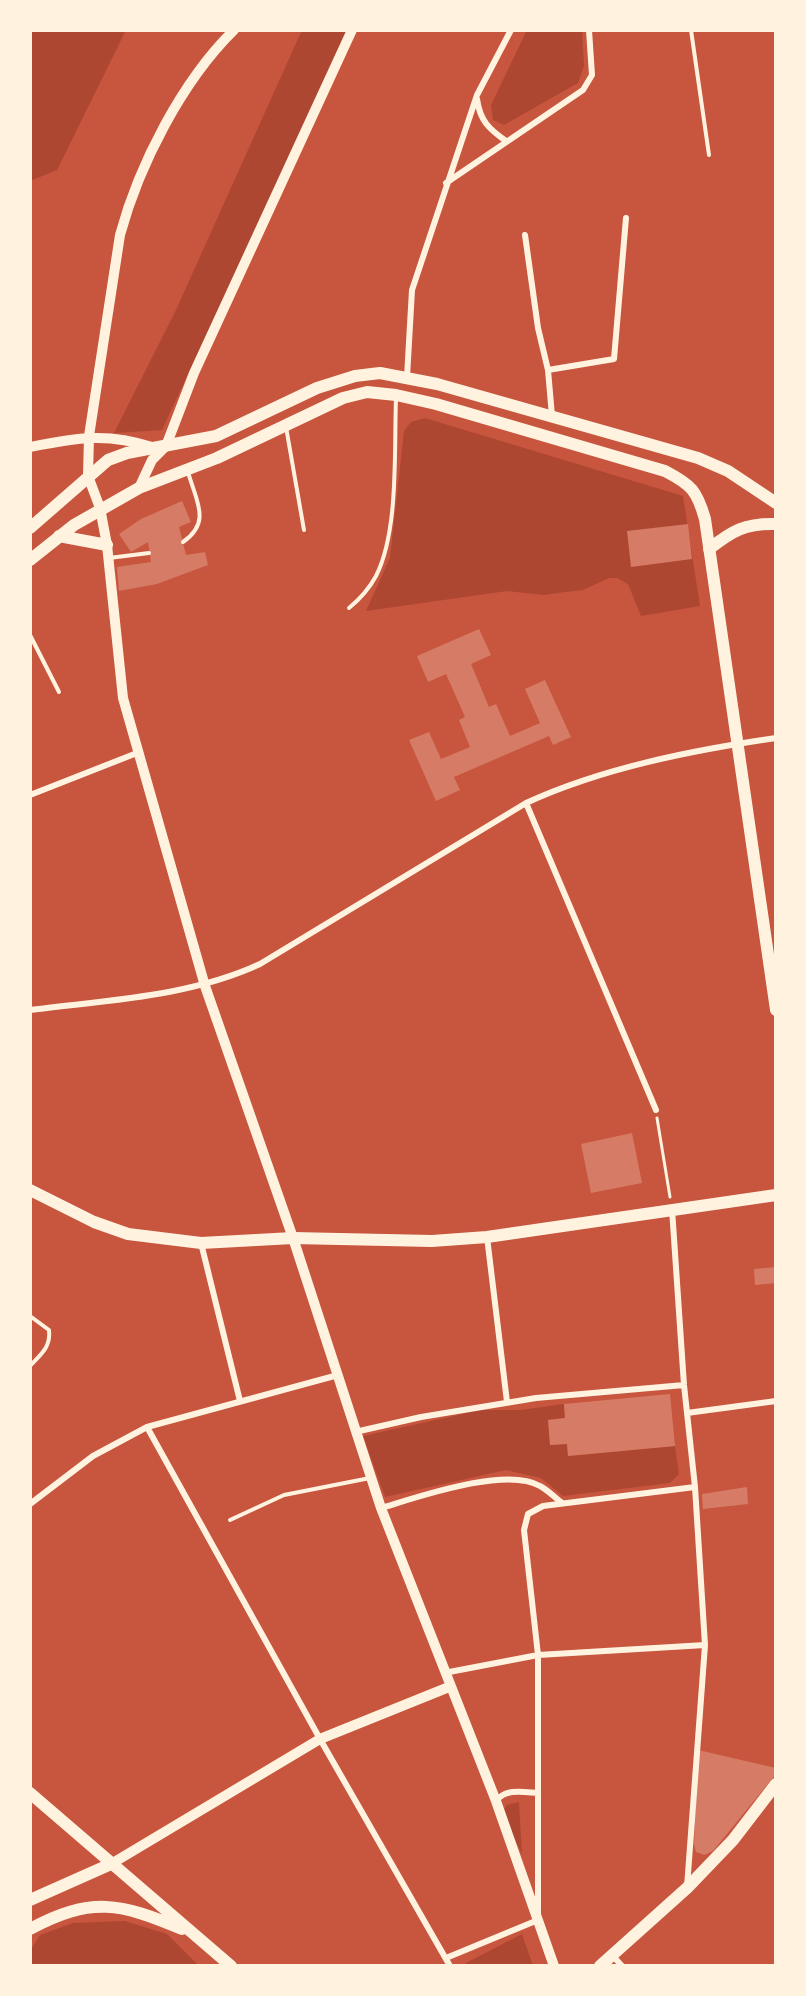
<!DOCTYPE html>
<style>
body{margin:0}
#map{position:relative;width:806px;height:1996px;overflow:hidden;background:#c8553d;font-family:"Libre Baskerville",serif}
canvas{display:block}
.frame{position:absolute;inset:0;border:32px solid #fff3e0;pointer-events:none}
</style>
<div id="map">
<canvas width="806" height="1996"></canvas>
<div class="frame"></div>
</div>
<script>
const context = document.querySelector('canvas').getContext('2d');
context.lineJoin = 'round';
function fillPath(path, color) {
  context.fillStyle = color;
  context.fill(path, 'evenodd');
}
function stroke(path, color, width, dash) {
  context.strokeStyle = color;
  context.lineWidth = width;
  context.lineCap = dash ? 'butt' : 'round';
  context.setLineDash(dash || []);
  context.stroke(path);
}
const green = new Path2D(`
 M30 30H126L57 170 30 181Z
 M302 30H348L162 430 114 433 176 310Z
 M527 30H582L584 66 578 83 504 125 493 120 491 105Z
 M425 418 683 496 700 606 641 616 628 584 617 578H609L583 590 565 592 544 595 507 591 366 611 390 558 404 431 411 422Z
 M564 1404 565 1418 548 1420 551 1445 567 1444 568 1456 675 1446 679 1474 670 1483 563 1496 541 1478 506 1470 385 1497 363 1436 481 1410H521Z
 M519 1802 522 1854 502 1813 507 1805Z
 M125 1921 167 1934 199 1966H30V1951L40 1935 73 1923Z
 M522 1934 533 1966H466V1963Z`);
const building = new Path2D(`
 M182 501 191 522 179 527 186 555 205 552 208 565 157 584 119 591 117 567 151 562 148 542 131 552 119 534 141 519Z
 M688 524 692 559 631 567 627 531Z
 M479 629 491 655 471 664 489 707 496 704 510 736 540 723 525 689 545 680 571 737 553 745 549 736 454 777 460 790 436 801 409 740 429 732 441 759 470 747 459 720 465 717 446 674 428 682 417 656Z
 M632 1133 642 1183 591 1193 581 1144Z
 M776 1267V1283L755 1285 754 1269Z
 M670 1394 675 1446 568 1456 567 1444 550 1445 548 1420 565 1418 564 1404Z
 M747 1487 748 1504 703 1509 702 1494Z
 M698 1750 776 1768V1774L713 1851 704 1855 696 1852 694 1844Z`);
const path = new Path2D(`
 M657 1118 670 1197`);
const service = new Path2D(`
 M691 30 709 155
 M286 427 304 530
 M183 542C212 522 196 501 188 472
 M109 558 149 553
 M349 608C360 599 369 589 376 576 399 531 394 450 396 398
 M30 635 59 692
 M30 1316 49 1330C51 1347 41 1354 30 1366
 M230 1520 284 1495 370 1478`);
const minor = new Path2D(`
 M477 99C480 121 489 129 506 141
 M446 183 583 90 592 75 589 30
 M525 235 538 328 548 370 552 416
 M548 370 614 359 626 218
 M407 377 412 290 477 95 511 30
 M30 795 137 753
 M526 803 656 1110
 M30 1010C107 1000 189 997 260 964L526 803C602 768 693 750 776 738
 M672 1209 684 1385 695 1487 705 1645 687 1887
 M487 1237 507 1402
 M201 1243 240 1401
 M687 1413 776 1401
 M147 1427 320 1739 450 1966
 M355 1432 421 1417 536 1398 684 1385
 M30 1504 93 1456 147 1427 338 1375
 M381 1508C418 1497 506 1466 540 1486 548 1490 555 1498 562 1503
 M444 1673 538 1655 705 1645
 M496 1801C506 1788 523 1792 538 1793
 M612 1955 622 1966
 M446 1958 538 1920V1655L524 1530 528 1514 543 1506 695 1487`);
const tertiary = new Path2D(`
 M100 508 107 545 123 698 205 986 293 1238 381 1508 496 1801 554 1966
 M111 1864 320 1739 449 1687`);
const secondary = new Path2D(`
 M30 447C76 438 106 432 152 447
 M139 488 152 460 166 446 194 373 352 30
 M100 508 88 476 89 436 120 235C139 165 182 81 234 30`);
const primary = new Path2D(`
 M30 528 108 460 127 453 216 436 317 388 355 376 380 373 437 384 698 458 728 471 776 503
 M59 536 107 545
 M709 549C732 531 745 523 776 524
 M30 560 74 525 139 488 217 458 343 398 367 392 396 395 436 404 665 471C692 485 697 491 705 519L776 1010
 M30 1190 94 1222 128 1234 201 1243 293 1238 432 1241 487 1237 776 1195
 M30 1793 231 1966
 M30 1900 111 1864
 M30 1929C91 1896 121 1903 182 1929
 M600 1966 687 1888 733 1840 776 1784`);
fillPath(green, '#ae4732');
fillPath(building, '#d67c66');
stroke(path, '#fff3e0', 3);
stroke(service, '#fff3e0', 4);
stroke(minor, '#fff3e0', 6);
stroke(tertiary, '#fff3e0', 10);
stroke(secondary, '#fff3e0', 10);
stroke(primary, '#fff3e0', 12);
</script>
